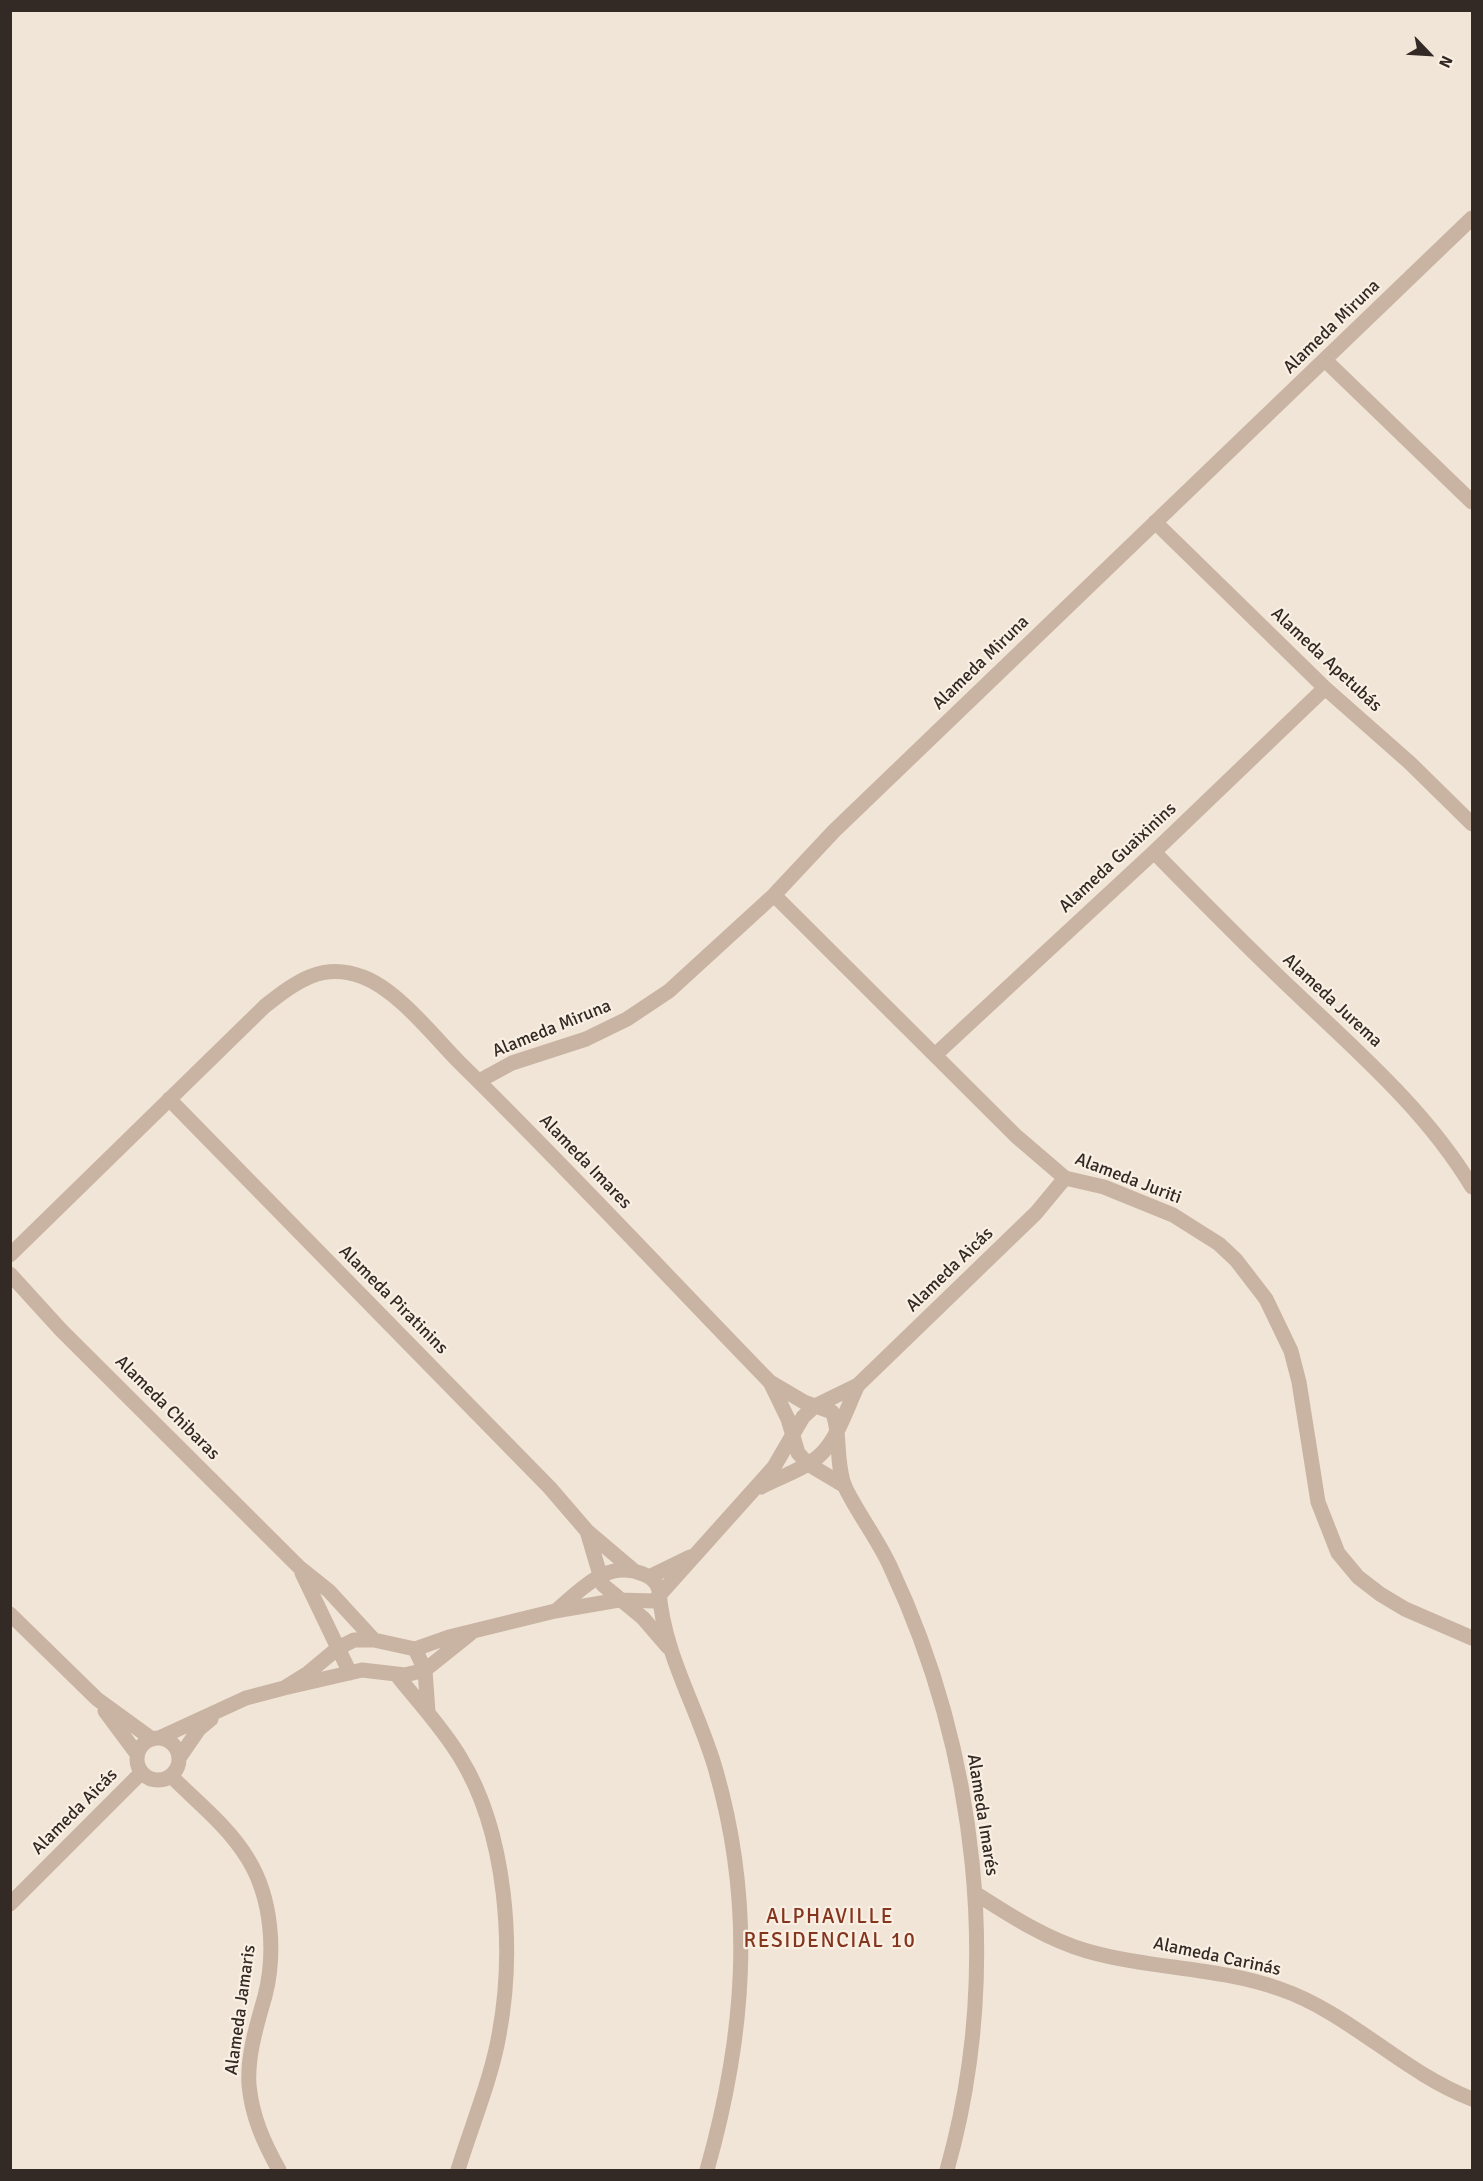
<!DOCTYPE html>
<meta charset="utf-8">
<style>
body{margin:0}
#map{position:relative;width:1483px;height:2181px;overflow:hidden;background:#f1e5d7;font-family:Signika,sans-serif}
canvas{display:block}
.frame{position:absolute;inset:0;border:12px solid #342a25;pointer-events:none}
.north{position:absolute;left:1399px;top:24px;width:60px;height:60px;-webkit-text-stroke:4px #f9efe3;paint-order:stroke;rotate:115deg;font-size:16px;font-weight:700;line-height:24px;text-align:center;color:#342a25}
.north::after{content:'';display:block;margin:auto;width:21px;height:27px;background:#342a25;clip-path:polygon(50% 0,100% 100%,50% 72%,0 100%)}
</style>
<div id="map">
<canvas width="1483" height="2181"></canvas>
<div class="frame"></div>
<div class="north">N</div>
</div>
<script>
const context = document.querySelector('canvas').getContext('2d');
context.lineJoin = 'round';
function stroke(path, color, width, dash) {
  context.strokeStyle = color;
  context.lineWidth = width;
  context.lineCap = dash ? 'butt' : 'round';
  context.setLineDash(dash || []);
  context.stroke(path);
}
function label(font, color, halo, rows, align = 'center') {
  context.font = font + ' Signika,sans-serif';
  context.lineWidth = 4.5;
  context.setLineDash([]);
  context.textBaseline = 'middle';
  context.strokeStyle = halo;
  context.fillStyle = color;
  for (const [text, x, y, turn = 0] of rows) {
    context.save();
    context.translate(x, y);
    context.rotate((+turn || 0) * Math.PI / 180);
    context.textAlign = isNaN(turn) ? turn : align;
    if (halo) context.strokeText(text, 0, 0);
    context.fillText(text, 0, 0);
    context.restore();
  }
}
const minor = new Path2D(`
 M1326 361 1472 502
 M1155 522 1325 688 1410 763 1472 824
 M1154 852C1201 900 1248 948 1297 994 1360 1054 1427 1112 1472 1187
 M774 895 1016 1136 1065 1178 1104 1187 1173 1215 1219 1244 1236 1260 1266 1299 1291 1351 1299 1382 1318 1502 1338 1553 1358 1577 1380 1594 1405 1609 1472 1638
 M935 1055 1154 852 1325 688
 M479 1081 512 1063 586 1039 627 1019 669 991 774 895 834 831 1472 218
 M169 1099 550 1488 587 1531 633 1570
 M10 1255 265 1006C296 982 322 961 363 977 398 990 434 1037 461 1064 566 1167 667 1276 770 1382L804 1402 832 1412C841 1428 835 1463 845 1487 858 1514 877 1538 890 1566 977 1751 1003 1972 947 2170
 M10 1274 61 1330 299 1567 329 1591 374 1640
 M771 1384 788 1419 798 1453 808 1464 845 1486
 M761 1487C780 1477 803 1470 819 1456 838 1439 847 1407 858 1385
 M587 1531 603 1585 643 1618 668 1647
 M302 1573 350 1673
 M649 1577 690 1557
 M558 1609C583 1588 608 1559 643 1574 651 1577 657 1581 659 1590 663 1654 699 1710 716 1771 755 1907 745 2036 707 2170
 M10 1614 97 1699 152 1739
 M415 1649 425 1670 428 1712
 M396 1674C418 1702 442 1727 460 1757 507 1833 515 1950 499 2035 491 2080 471 2127 458 2170
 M284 1688 308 1673 338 1648 354 1640H374L415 1649 449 1637 555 1611 619 1600 654 1601 774 1467 803 1417 815 1406 858 1385 1036 1213 1065 1178
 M105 1711 137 1754
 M159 1738 246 1698 284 1688 362 1670 405 1675 425 1670 470 1634
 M137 1759a21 21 0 1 1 42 0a21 21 0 1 1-42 0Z
 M179 1758 199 1729 211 1719
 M171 1776C197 1802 229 1827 248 1859 272 1898 276 1953 265 1996 257 2024 247 2056 249 2085 252 2117 264 2143 279 2170
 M975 1893C1011 1916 1046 1939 1087 1951 1150 1969 1218 1967 1280 1989 1350 2013 1402 2072 1472 2099
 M10 1904 141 1773`);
const streetNames = [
 ["Alameda Miruna",1332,327,-44],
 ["Alameda Apetubás",1326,660,43],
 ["Alameda Miruna",981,663,-44],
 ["Alameda Guaixinins",1118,858,-43],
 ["Alameda Jurema",1332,1001,43],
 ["Alameda Miruna",552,1029,-22],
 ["Alameda Imares",585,1162,46],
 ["Alameda Juriti",1128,1179,21],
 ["Alameda Aicás",950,1270,-44],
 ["Alameda Piratinins",393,1300,45],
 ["Alameda Chibaras",167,1408,45],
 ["Alameda Aicás",75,1812,-45],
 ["Alameda Imarés",982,1815,81],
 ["Alameda Carinás",1217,1957,12],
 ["Alameda Jamaris",241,2010,-82]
];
const quarterNames = [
 ["ALPHAVILLE",830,1917],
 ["RESIDENCIAL 10",830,1941]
];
stroke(minor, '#c9b4a3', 15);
label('18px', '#342a25', '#f9efe3', streetNames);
context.letterSpacing = '1.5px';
label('21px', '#83351e', '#f9efe3', quarterNames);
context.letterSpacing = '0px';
</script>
